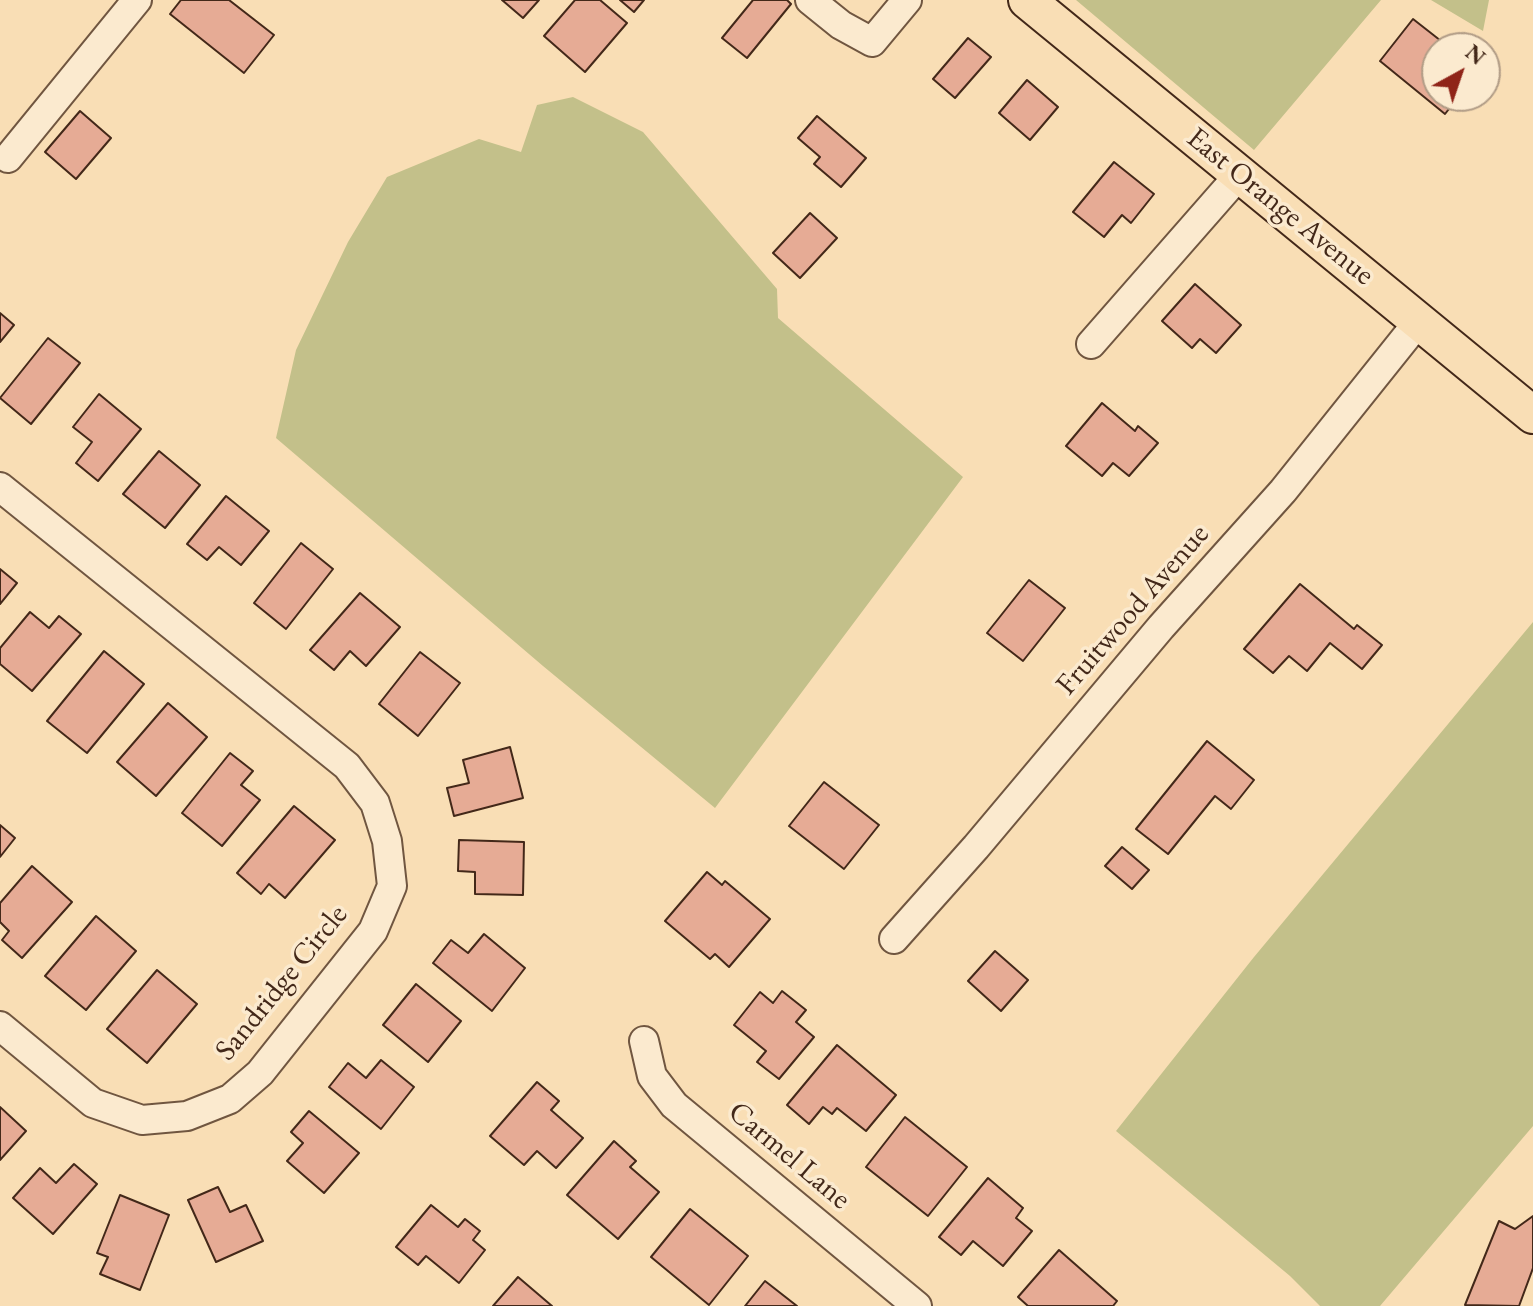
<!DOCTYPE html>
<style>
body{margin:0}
#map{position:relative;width:1533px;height:1306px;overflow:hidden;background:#f9deb5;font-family:"EB Garamond",serif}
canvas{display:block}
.north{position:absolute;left:1421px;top:32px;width:80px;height:80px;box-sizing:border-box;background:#fbeacf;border:2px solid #b19c86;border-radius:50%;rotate:40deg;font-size:22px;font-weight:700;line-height:32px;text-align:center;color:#432819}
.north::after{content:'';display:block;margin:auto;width:28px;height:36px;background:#8f2418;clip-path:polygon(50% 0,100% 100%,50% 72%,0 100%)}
</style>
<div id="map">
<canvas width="1533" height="1306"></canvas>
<div class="north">N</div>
</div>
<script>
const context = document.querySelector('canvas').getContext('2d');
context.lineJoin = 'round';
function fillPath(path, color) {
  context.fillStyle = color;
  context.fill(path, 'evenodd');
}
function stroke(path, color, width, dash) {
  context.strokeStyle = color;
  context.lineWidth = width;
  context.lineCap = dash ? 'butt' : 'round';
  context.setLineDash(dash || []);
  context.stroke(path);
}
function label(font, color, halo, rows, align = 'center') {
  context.font = font + ' "EB Garamond",serif';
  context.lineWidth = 7;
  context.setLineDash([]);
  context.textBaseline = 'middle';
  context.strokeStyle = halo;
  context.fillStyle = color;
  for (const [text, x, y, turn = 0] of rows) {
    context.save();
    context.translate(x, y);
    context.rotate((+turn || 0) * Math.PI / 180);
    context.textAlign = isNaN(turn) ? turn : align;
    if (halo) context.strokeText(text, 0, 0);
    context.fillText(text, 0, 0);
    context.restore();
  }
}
const green = new Path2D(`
 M1076 0H1381L1254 150Z
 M1431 0H1489L1483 31Z
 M573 97 643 132 777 289 778 318 963 477 715 808 543 666 276 438 296 350 348 242 387 177 479 139 521 152 537 105Z
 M1533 622V1126L1380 1306H1320L1290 1276 1116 1131 1254 957Z`);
const building = new Path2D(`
 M181 0H229L274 35 244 73 170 14Z
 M502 0H539L523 18Z
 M575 0H600L627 23 585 72 544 36Z
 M620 0H644L634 12Z
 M753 0H787L791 4 747 58 722 38Z
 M1413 19 1450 48H1437V96H1459L1445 114 1380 61Z
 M968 38 991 57 955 98 933 79Z
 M1027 80 1058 107 1030 140 999 113Z
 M80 111 111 138 76 179 45 152Z
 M817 116 866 158 841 187 814 164 820 157 798 138Z
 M1114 162 1154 194 1131 223 1122 215 1104 237 1073 212Z
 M810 213 837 238 800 278 773 253Z
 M1195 284 1241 325 1216 353 1200 339 1192 348 1162 321Z
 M0 313 14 325 0 342Z
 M48 338 80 363 31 424 0 398Z
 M99 394 141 429 98 481 76 463 92 442 73 427Z
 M1102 403 1135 431 1138 426 1158 443 1129 476 1113 463 1102 476 1066 446Z
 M159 451 200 485 165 528 123 494Z
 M226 496 269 531 241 565 219 547 207 560 187 544Z
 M301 543 333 569 286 629 254 603Z
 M0 569 17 583 0 604Z
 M1029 580 1065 608 1023 661 987 633Z
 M1300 584 1354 629 1357 625 1382 645 1362 669 1330 643 1307 671 1289 656 1273 673 1244 649Z
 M360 593 400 627 366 666 350 651 334 670 310 650Z
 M30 612 49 628 59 616 81 634 32 691 0 664V648Z
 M104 651 144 684 87 753 47 721Z
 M420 652 460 683 418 736 379 704Z
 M168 703 207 737 156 796 117 762Z
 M1207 741 1254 780 1231 809 1215 796 1168 854 1136 829Z
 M510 747 523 798 454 816 447 788 469 783 463 760Z
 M230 753 253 771 241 785 260 800 222 846 182 813Z
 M824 782 879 825 844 869 789 826Z
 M294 806 335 840 285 898 269 884 261 894 237 873Z
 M0 825 15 838 0 857Z
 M459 840 524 842 523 895 475 894V872L458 871Z
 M1122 847 1149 870 1132 889 1105 866Z
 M32 866 72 902 22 958 2 940 9 931 0 922V903Z
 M707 872 722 885 725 881 770 919 729 967 715 954 710 959 665 921Z
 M96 916 136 951 86 1010 45 976Z
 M484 934 525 968 492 1011 433 963 451 940 468 953Z
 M995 951 1028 980 1001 1011 968 981Z
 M157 970 197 1004 147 1063 107 1029Z
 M416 984 461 1021 428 1062 383 1025Z
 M782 991 806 1010 796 1022 814 1037 779 1079 757 1062 766 1051 734 1025 760 992 773 1003Z
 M837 1045 896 1095 866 1131 837 1108 832 1114 823 1107 809 1124 787 1105Z
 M381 1060 414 1087 381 1129 329 1087 348 1063 366 1078Z
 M537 1082 559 1101 551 1110 583 1138 556 1168 537 1151 524 1165 490 1136Z
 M0 1107 26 1131 0 1160Z
 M309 1111 359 1153 324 1193 287 1161 303 1143 291 1132Z
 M905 1117 967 1167 928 1216 866 1167Z
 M614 1141 636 1161 630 1167 659 1192 618 1239 567 1195Z
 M74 1164 97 1184 53 1234 13 1198 40 1168 56 1183Z
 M988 1178 1023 1208 1016 1218 1032 1231 1003 1266 973 1241 961 1255 939 1237Z
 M218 1187 230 1212 246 1205 263 1241 216 1262 188 1200Z
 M120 1195 169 1215 140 1290 100 1274 108 1257 97 1253Z
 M431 1205 458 1227 465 1219 480 1231 473 1240 485 1250 459 1283 426 1256 418 1265 396 1247Z
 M690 1209 748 1256 709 1305 651 1257Z
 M1533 1216V1268L1519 1306 1465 1305 1499 1221 1515 1229Z
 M1059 1250 1117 1301 1113 1306H1028L1018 1297Z
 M518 1277 552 1306H493Z
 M765 1281 797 1306H745Z`);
const minor = new Path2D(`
 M810 0 841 25 872 42 907 0
 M8 158 137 0
 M1091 344 1240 174
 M0 487 347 766 375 803 387 841 392 886 373 931 260 1073 230 1099 187 1116 142 1120 93 1103 0 1026
 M894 939 976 847 1161 627 1283 491 1419 321
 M644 1041 652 1076 674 1105 917 1306`);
const major = new Path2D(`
 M1027 0 1533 415`);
const streetNames = [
 ["East Orange Avenue",1280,207,39],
 ["Fruitwood Avenue",1133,610,-49],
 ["Sandridge Circle",282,983,-51],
 ["Carmel Lane",789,1156,40]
];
fillPath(green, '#c3c08a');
fillPath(building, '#e6ab95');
stroke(building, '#432819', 2);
stroke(minor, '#705640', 32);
stroke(major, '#432819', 40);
stroke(minor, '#fbeacf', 28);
stroke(major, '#f9deb5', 36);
label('30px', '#432819', '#fbeacf', streetNames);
</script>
